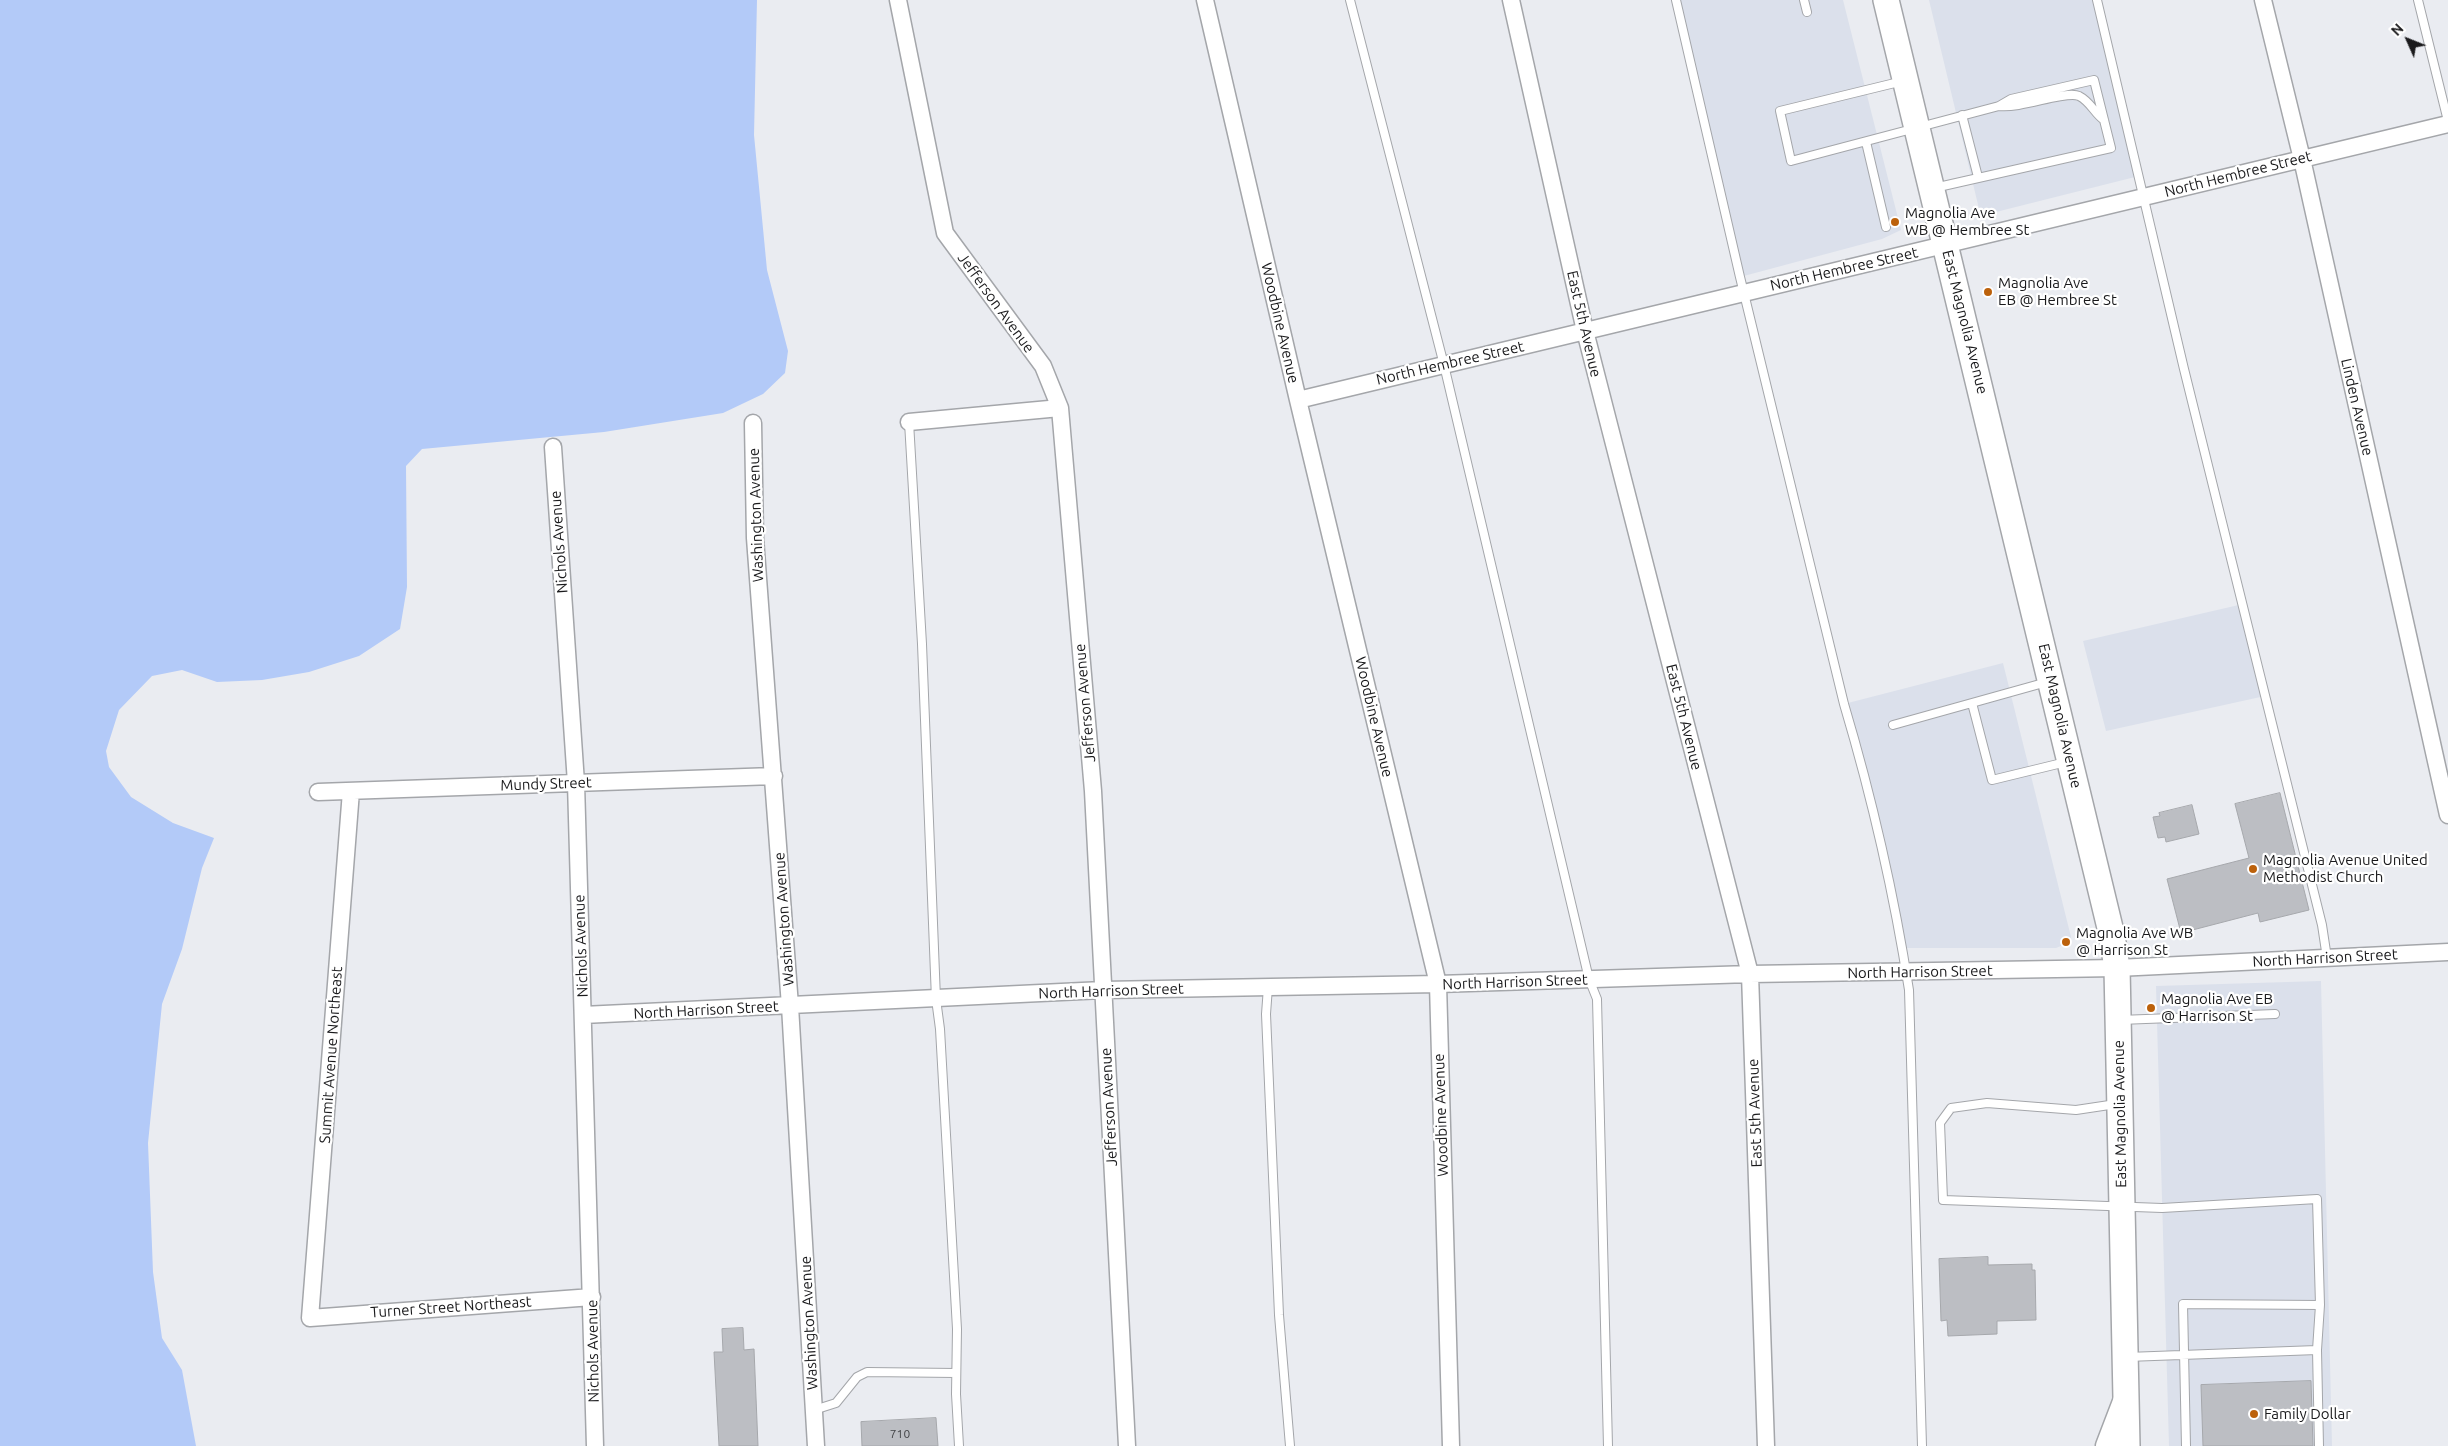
<!DOCTYPE html>
<style>
body{margin:0}
#map{position:relative;width:2448px;height:1446px;overflow:hidden;background:#eaecf1;font-family:Ubuntu,sans-serif}
canvas{display:block}
.north{position:absolute;left:2383px;top:15px;width:50px;height:50px;-webkit-text-stroke:4px #fff;paint-order:stroke;rotate:314deg;font-size:14px;font-weight:700;line-height:20px;text-align:center;color:#1a1a1c}
.north::after{content:'';display:block;margin:auto;width:18px;height:22px;background:#1a1a1c;clip-path:polygon(50% 0,100% 100%,50% 72%,0 100%)}
</style>
<div id="map">
<canvas width="2448" height="1446"></canvas>
<div class="north">N</div>
</div>
<script>
const context = document.querySelector('canvas').getContext('2d');
context.lineJoin = 'round';
function fillPath(path, color) {
  context.fillStyle = color;
  context.fill(path, 'evenodd');
}
function stroke(path, color, width, dash) {
  context.strokeStyle = color;
  context.lineWidth = width;
  context.lineCap = dash ? 'butt' : 'round';
  context.setLineDash(dash || []);
  context.stroke(path);
}
function label(font, color, halo, rows, align = 'center') {
  context.font = font + ' Ubuntu,sans-serif';
  context.lineWidth = 4.5;
  context.setLineDash([]);
  context.textBaseline = 'middle';
  context.strokeStyle = halo;
  context.fillStyle = color;
  for (const [text, x, y, turn = 0] of rows) {
    context.save();
    context.translate(x, y);
    context.rotate((+turn || 0) * Math.PI / 180);
    context.textAlign = isNaN(turn) ? turn : align;
    if (halo) context.strokeText(text, 0, 0);
    context.fillText(text, 0, 0);
    context.restore();
  }
}
const built = new Path2D(`
 M1676 0H1843L1901 230 1882 239 1740 277Z
 M1929 0H2097L2139 176 1984 215 1980 213Z
 M2243 604 2265 696 2106 731 2083 641Z
 M2003 663 2071 937 2068 943 2056 948H1903L1844 704Z
 M2321 981 2332 1446H2169L2156 986Z`);
const green = new Path2D(`
 M0 0H757L754 135 767 270 788 351 785 373 763 394 723 413 604 432 422 449 406 466 407 587 400 629 359 656 309 672 262 680 217 682 182 670 152 676 119 710 106 751 109 767 131 797 173 823 214 838 202 868 182 949 162 1004 148 1143 153 1272 162 1338 182 1370 196 1446H0Z`);
const building = new Path2D(`
 M2280 793 2309 910 2260 922 2258 913 2181 933 2167 879 2249 858 2235 804Z
 M2192 805 2199 834 2166 842 2165 837 2158 838 2153 817 2160 816 2159 813Z
 M1988 1257V1265L2032 1264V1270H2035L2036 1320 1997 1321V1334L1948 1336 1947 1320 1941 1321 1939 1259Z
 M743 1328 744 1350 754 1349 758 1446H719L714 1352H723L722 1329Z
 M2311 1381 2313 1446H2203L2201 1385Z
 M936 1418 938 1446H862L861 1422Z`);
const lane = new Path2D(`
 M1350 0 1444 365 1589 979 1597 999 1608 1446
 M1676 0 1740 277 1844 704C1872 798 1894 894 1909 990L1922 1446
 M1804 0 1807 12
 M2097 0 2184 369 2322 925 2327 958
 M2418 0 2448 121
 M1903 81 1780 111 1791 161 1999 106 2011 99 2094 80 2111 148 1934 188
 M1999 106C2021 109 2066 90 2079 96 2091 102 2094 113 2104 120
 M1962 115 1978 177
 M1866 142 1886 227
 M909 422 922 644 936 999 940 1029 957 1329 956 1394 959 1446
 M1972 703 1992 780 2066 762
 M1893 725 2047 682
 M1268 987 1266 1014 1279 1315 1290 1446
 M2120 1020 2275 1014
 M2116 1104 2076 1110 1987 1103 1951 1108 1940 1123 1943 1200 2162 1208 2317 1199 2320 1305
 M2127 1357 2317 1350
 M814 1410 836 1403 857 1377 867 1372 956 1373
 M2186 1446 2183 1304 2320 1305 2317 1350 2319 1446`);
const street = new Path2D(`
 M898 0 945 233 1043 366 1060 408 1093 791 1127 1446
 M1205 0 1298 400 1438 984 1451 1446
 M1511 0 1585 331 1750 974 1766 1446
 M2263 0 2302 159 2448 815
 M1298 400 2448 124
 M909 422 1060 408
 M753 423 755 538 790 1006 816 1446
 M553 447 576 783 595 1446
 M351 791 310 1318 592 1297
 M318 792 774 776
 M583 1015 1103 990 1438 984 1750 974 2117 968 2448 952`);
const secondary = new Path2D(`
 M2107 1446 2125 1399`);
const primary = new Path2D(`
 M1886 0 2112 936 2117 968 2127 1446`);
const markers = [
 [1895,222,5,"#bc610b"],
 [1988,292,5,"#bc610b"],
 [2253,869,5,"#bc610b"],
 [2066,942,5,"#bc610b"],
 [2151,1008,5,"#bc610b"],
 [2254,1414,5,"#bc610b"]
];
const numberNames = [
 ["710",900,1434]
];
const streetNames = [
 ["North Hembree Street",2238,174,-14],
 ["North Hembree Street",1844,269,-13],
 ["Jefferson Avenue",996,303,54],
 ["East Magnolia Avenue",1965,322,76],
 ["Woodbine Avenue",1280,323,77],
 ["East 5th Avenue",1584,324,77],
 ["North Hembree Street",1450,363,-13],
 ["Linden Avenue",2357,407,77],
 ["Washington Avenue",756,515,-92],
 ["Nichols Avenue",559,542,-94],
 ["Jefferson Avenue",1085,703,-95],
 ["East Magnolia Avenue",2060,716,77],
 ["Woodbine Avenue",1374,717,77],
 ["East 5th Avenue",1684,717,76],
 ["Mundy Street",546,784,-2],
 ["Washington Avenue",784,919,-94],
 ["Nichols Avenue",581,946,-92],
 ["North Harrison Street",2325,958,-3],
 ["North Harrison Street",1920,972,-1],
 ["North Harrison Street",1515,982,-2],
 ["North Harrison Street",1111,991,-2],
 ["North Harrison Street",706,1010,-3],
 ["Summit Avenue Northeast",331,1055,-86],
 ["Jefferson Avenue",1109,1107,-93],
 ["East 5th Avenue",1755,1113,-92],
 ["East Magnolia Avenue",2120,1114,-91],
 ["Woodbine Avenue",1441,1115,-92],
 ["Turner Street Northeast",451,1307,-4],
 ["Washington Avenue",809,1323,-93],
 ["Nichols Avenue",593,1351,-91]
];
const poiNames = [
 ["Magnolia Ave",1905,213],
 ["WB @ Hembree St",1905,230],
 ["Magnolia Ave",1998,283],
 ["EB @ Hembree St",1998,300],
 ["Magnolia Avenue United",2263,860],
 ["Methodist Church",2263,877],
 ["Magnolia Ave WB",2076,933],
 ["@ Harrison St",2076,950],
 ["Magnolia Ave EB",2161,999],
 ["@ Harrison St",2161,1016],
 ["Family Dollar",2264,1414]
];
fillPath(built, '#dbe0eb');
fillPath(green, '#b3caf8');
fillPath(building, '#bcbec3');
stroke(building, '#a6a8ac', 1);
stroke(lane, '#a4a6aa', 10);
stroke(street, '#a4a6aa', 19);
stroke(secondary, '#a4a6aa', 25);
stroke(primary, '#a4a6aa', 28);
stroke(lane, '#fff', 8);
stroke(street, '#fff', 16);
stroke(secondary, '#fff', 22);
stroke(primary, '#fff', 25);
for (const [x, y, r, color] of markers) {
  const dot = new Path2D();
  dot.arc(x, y, r, 0, 2 * Math.PI);
  context.fillStyle = color;
  context.fill(dot);
  stroke(dot, '#fff', 2);
}
label('12px', '#424346', null, numberNames);
label('15px', '#1a1a1c', '#fff', streetNames);
label('15px', '#1a1a1c', '#fff', poiNames, 'left');
</script>
